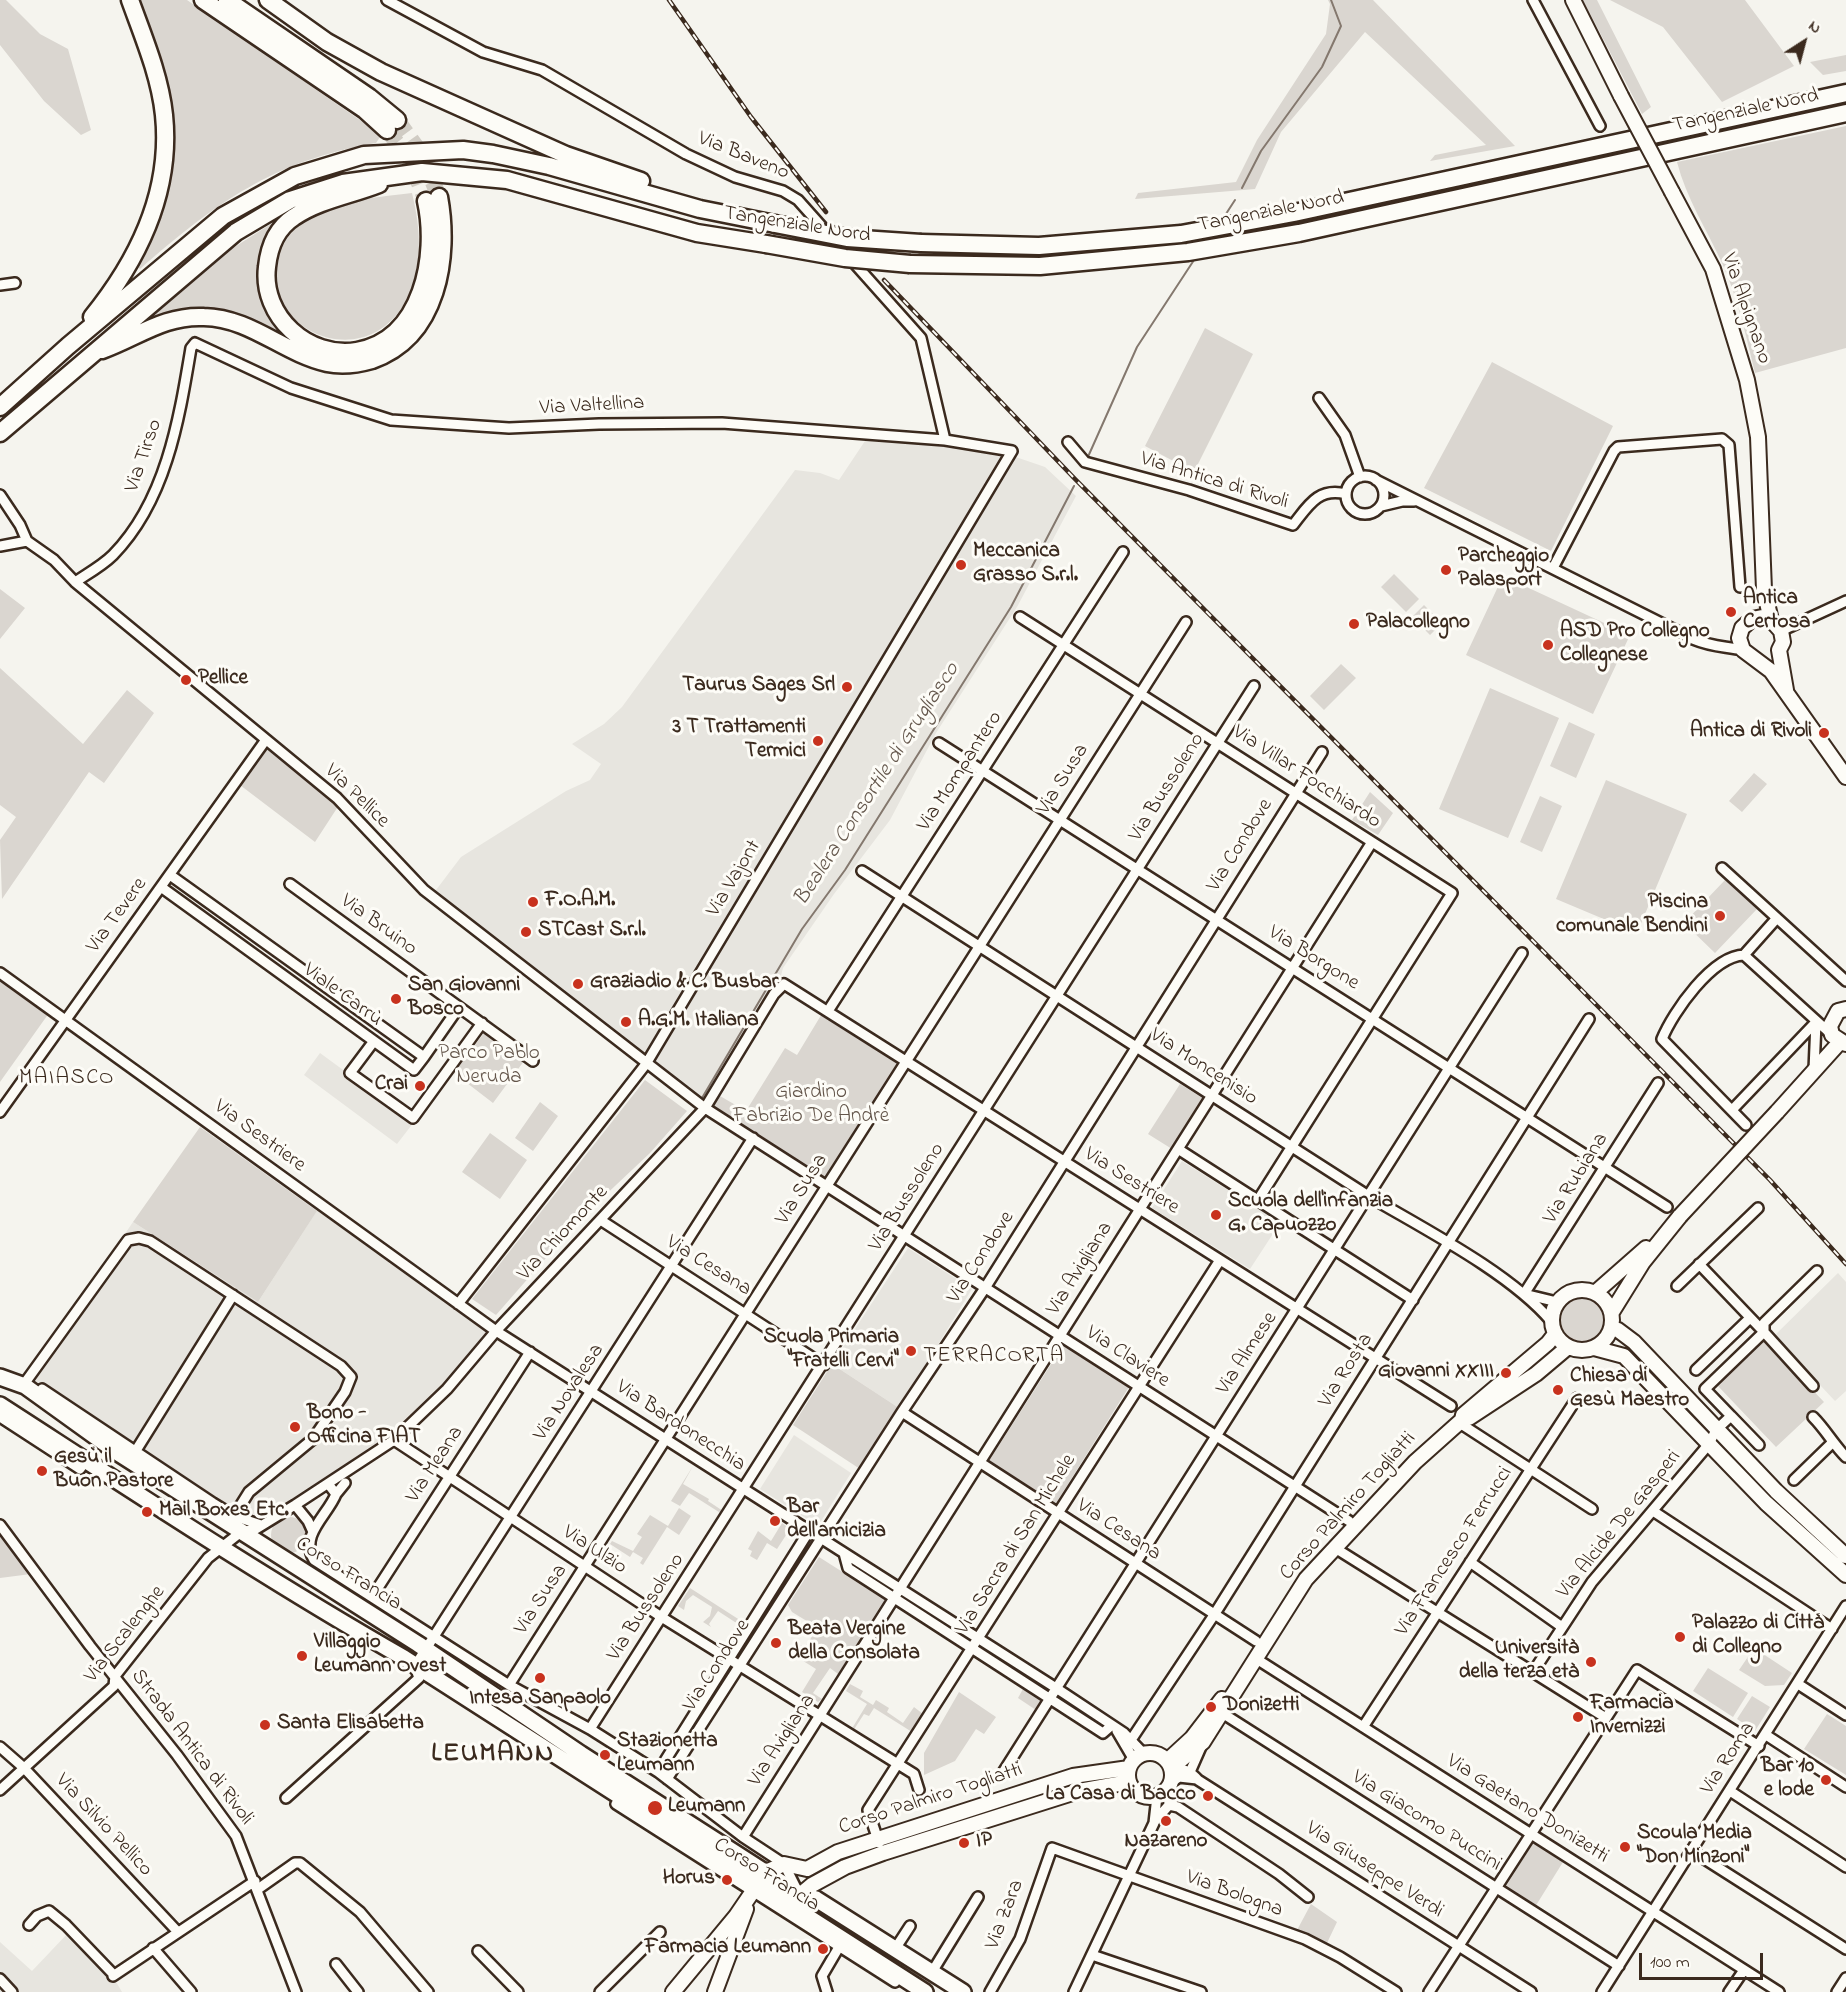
<!DOCTYPE html>
<meta charset="utf-8">
<style>
body{margin:0}
#map{position:relative;width:1846px;height:1992px;overflow:hidden;background:#f5f4ee;font-family:"Indie Flower",sans-serif}
canvas{display:block}
.north{position:absolute;left:1774px;top:12px;width:60px;height:60px;-webkit-text-stroke:4px #fdfcf7;paint-order:stroke;rotate:36deg;font-size:16px;font-weight:700;line-height:24px;text-align:center;color:#3b2a1e}
.north::after{content:'';display:block;margin:auto;width:21px;height:27px;background:#3b2a1e;clip-path:polygon(50% 0,100% 100%,50% 72%,0 100%)}
.scale{position:absolute;left:1639px;top:1953px;width:124px;height:27px;box-sizing:border-box;border:3px solid #3b2a1e;border-top:0;padding-left:8px;font-size:18px;line-height:21px;white-space:nowrap;color:#3b2a1e;-webkit-text-stroke:4px #fdfcf7;paint-order:stroke}
</style>
<div id="map">
<canvas width="1846" height="1992"></canvas>
<div class="north">N</div>
<div class="scale">100 m</div>
</div>
<script>
const context = document.querySelector('canvas').getContext('2d');
context.lineJoin = 'round';
function fillPath(path, color) {
  context.fillStyle = color;
  context.fill(path, 'evenodd');
}
function stroke(path, color, width, dash) {
  context.strokeStyle = color;
  context.lineWidth = width;
  context.lineCap = dash ? 'butt' : 'round';
  context.setLineDash(dash || []);
  context.stroke(path);
}
function label(font, color, halo, rows, align = 'center') {
  context.font = font + ' "Indie Flower",sans-serif';
  context.lineWidth = 6;
  context.setLineDash([]);
  context.textBaseline = 'middle';
  context.strokeStyle = halo;
  context.fillStyle = color;
  for (const [text, x, y, turn = 0] of rows) {
    context.save();
    context.translate(x, y);
    context.rotate((+turn || 0) * Math.PI / 180);
    context.textAlign = isNaN(turn) ? turn : align;
    if (halo) context.strokeText(text, 0, 0);
    context.fillText(text, 0, 0);
    context.restore();
  }
}
const built = new Path2D(`
 M867 438 944 444 1004 453 1045 467 1076 496 1017 607 936 733 890 820 834 894 783 968 776 995 707 1108 433 894 461 857 566 791 590 780 601 764 572 744 604 724 622 707 795 470 820 473 839 480Z
 M320 1053 414 1122 397 1144 304 1075Z
 M1182 1161 1280 1223 1250 1269 1152 1208Z
 M320 1206 494 1331 446 1388 393 1440 254 1529 247 1527 26 1379 133 1222 258 1302Z
 M908 1248 972 1289 899 1408 832 1364Z
 M1838 1273 1846 1282V1391L1835 1401 1774 1336Z
 M794 1435 851 1473 818 1526 760 1489Z
 M69 1932 115 1980 122 1992H0V1942L32 1971Z`);
const green = new Path2D(`
 M0 0H6L40 34 68 49 91 130 81 135 44 101 0 45Z
 M136 0H187L367 125 380 137 376 143C273 161 217 202 140 269L138 267 163 211 170 183 172 147Z
 M1328 0H1373L1515 146 1430 161 1435 155 1486 145 1365 32 1281 132 1255 189 1135 199 1138 193 1236 182 1257 140 1326 34 1330 4Z
 M1583 0H1597L1651 107 1642 114Z
 M1610 0H1745L1794 66 1722 102 1663 27Z
 M1846 55V71L1823 75 1810 62Z
 M1846 126V348L1755 373C1746 336 1738 298 1722 263 1707 230 1686 198 1677 162Z
 M412 193C421 230 424 269 404 304 362 376 254 329 281 251 286 237 297 224 310 217 339 200 379 197 412 193Z
 M277 220C251 261 253 293 281 333 237 312 200 304 152 317L233 248Z
 M1205 328 1253 354 1194 472 1145 446Z
 M1492 362 1613 426 1551 551 1424 488Z
 M1394 574 1419 599 1406 612 1381 587Z
 M1503 576 1630 635 1593 714 1466 655Z
 M0 589 25 608 0 639Z
 M1424 605 1442 623 1430 635 1412 617Z
 M1341 664 1356 678 1324 710 1310 696Z
 M0 668 83 744 127 690 154 713 104 783 89 772 2 899 0 840 16 817 0 805Z
 M1490 688 1559 718 1508 838 1439 809Z
 M1569 722 1595 734 1576 778 1550 766Z
 M265 741 341 802 315 842 236 782Z
 M1754 773 1767 784 1742 812 1729 801Z
 M1606 780 1687 814 1637 933 1556 899Z
 M1370 792 1393 813 1378 835 1352 820Z
 M1540 796 1562 806 1542 852 1520 842Z
 M1725 880 1757 909 1715 953 1684 923Z
 M0 977 49 1013 0 1082Z
 M823 1012 901 1062 827 1176 822 1177 713 1106 720 1096 746 1111 785 1048 797 1055Z
 M484 1033 524 1061 493 1103 454 1073Z
 M645 1080 687 1111 650 1153 581 1218 496 1315 472 1299Z
 M1180 1084 1204 1099 1172 1149 1148 1134Z
 M540 1102 558 1116 533 1151 515 1138Z
 M200 1127 317 1211 258 1302 133 1222Z
 M490 1133 527 1160 500 1199 462 1172Z
 M1558 1320a25 25 0 1 1 50 0a25 25 0 1 1-50 0Z
 M1765 1340 1824 1402 1776 1447 1717 1385Z
 M1064 1344 1129 1387 1056 1503 989 1461Z
 M832 1364 899 1408 860 1469 793 1425Z
 M693 1466 683 1484 709 1499 708 1501 723 1511 735 1494 722 1514 689 1493 680 1506 671 1501Z
 M679 1508 691 1516 679 1535 667 1527 643 1565 640 1563 643 1558 633 1552 630 1557 610 1544 612 1541 633 1551 642 1537 637 1534 650 1515 668 1526Z
 M271 1535a18 18 0 1 1 36 0a18 18 0 1 1-36 0Z
 M782 1523 790 1529 777 1549 767 1543 757 1560 750 1556 752 1551 748 1549 758 1531 771 1541Z
 M0 1534 31 1574 0 1578Z
 M819 1557 885 1599 838 1674 830 1668 813 1693 822 1699 818 1702 802 1692 816 1669 792 1654 799 1644 805 1647 815 1632 807 1628 810 1623 792 1612 788 1605Z
 M690 1588 746 1624 744 1628 718 1611 709 1624 711 1627 703 1622 710 1616 712 1607 693 1595 686 1601 684 1610 678 1606Z
 M1754 1648 1792 1673 1784 1685 1765 1686 1739 1670Z
 M1708 1668 1748 1693 1733 1717 1693 1691Z
 M850 1684 863 1691 860 1697 873 1705 876 1700 889 1708 887 1712 903 1723 914 1707 923 1714 912 1732 874 1708 869 1716 864 1714 853 1731 851 1730 867 1704 846 1691Z
 M1023 1689 1041 1701 1036 1710 1018 1698Z
 M959 1692 996 1717 984 1734 976 1729 955 1761 924 1775V1753Z
 M1752 1696 1770 1707 1755 1731 1737 1719Z
 M1827 1714 1846 1726V1775L1804 1749Z
 M1533 1843 1563 1862 1535 1907 1505 1888Z
 M1311 1904 1337 1922 1327 1943 1296 1932Z`);
const stream = new Path2D(`
 M1242 188 1261 151 1322 67 1341 26 1331 0
 M1222 220 1235 200
 M1087 459 1137 347 1196 257
 M702 1098 802 929 845 870 1011 607 1074 486`);
const highwayTunnel = new Path2D(`
 M397 120 421 153 439 197
 M387 130 409 158 426 201`);
const street = new Path2D(`
 M387 0 483 52 542 70 686 154 735 177 783 191 798 200 921 338 945 440
 M1533 0 1600 126
 M0 285 15 283
 M1319 398 1345 435 1360 477
 M1068 442 1085 462 1189 490 1293 525C1308 506 1318 487 1346 494
 M1346 495a19 19 0 1 1 38 0a19 19 0 1 1-38 0Z
 M1376 480 1693 639C1712 647 1723 646 1743 650
 M0 495 20 525 27 541 54 560 75 582 337 798 424 890 705 1108 1349 1521
 M1381 506 1402 501H1414
 M0 546 27 541
 M1553 568 1614 451 1618 447 1722 439 1729 445 1740 587
 M75 582C87 574 102 566 113 555 166 501 179 420 191 348L195 343 291 388 391 420 509 428 599 424 722 423 945 440 1012 451 646 1064 458 1304
 M1020 617 1452 893 1258 1200
 M1781 631 1846 601
 M939 743 1667 1207
 M1722 868 1846 981
 M862 871 1370 1197C1426 1230 1510 1273 1551 1321
 M290 884 533 1061
 M161 887 414 1070 424 1057 170 875
 M1777 918 1744 955 1832 1035
 M1744 955C1712 956 1673 1012 1662 1039L1746 1125
 M0 973 496 1331 1056 1688 1124 1733 1144 1754
 M828 1011 1123 552
 M374 1041 350 1073 413 1118 482 1023
 M424 1057 459 1007
 M1814 1070 1816 1022
 M1732 1110 1816 1022
 M0 1112 265 741
 M1178 1149 1413 1300
 M602 1221 824 1365
 M1699 1264 1764 1332
 M1677 1286 1758 1208
 M1524 1294 1658 1083
 M1524 1294 1557 1302
 M1764 1332V1323L1817 1271
 M1696 1370 1750 1318
 M27 1380 128 1240 139 1238 150 1241 341 1366 351 1377 345 1392 313 1439 249 1492 234 1516
 M42 1389 213 1503 234 1516 261 1525
 M902 1412 1256 1641
 M1731 1416 1759 1445
 M0 1417 80 1469 85 1462
 M1813 1417C1826 1430 1833 1444 1846 1457
 M1458 1422 1592 1509
 M394 1440 663 1618 914 1774 919 1790
 M135 1452 233 1295
 M1794 1480 1832 1443
 M329 1485 336 1494C328 1515 299 1535 314 1560L509 1685 590 1729 658 1772 743 1837 784 1864 797 1890
 M336 1494 345 1483
 M295 1505 308 1521 313 1532
 M1653 1511 1832 1629
 M0 1525 90 1646 177 1755 236 1836 296 1992
 M1335 1548 1606 1718
 M844 1553 848 1568 1103 1733 1112 1725
 M1470 1562 1562 1627
 M372 1597 530 1352
 M1255 1658 1779 1992
 M1533 1672 1592 1582 1709 1444 1716 1430 1731 1416 1705 1389 1764 1332 1813 1386
 M1798 1684 1846 1715
 M509 1685 1186 622
 M1219 1711 1619 1966
 M1363 1727 1577 1398
 M590 1729 1254 686
 M1117 1731 1134 1760
 M1766 1735 1846 1787
 M1131 1740 1214 1615 1589 1019
 M0 1747 24 1768 177 1931
 M1171 1768C1183 1768 1190 1771 1198 1780L1531 1992
 M658 1772 809 1531
 M1190 1772 1201 1747
 M1002 1774 1522 953
 M667 1779 902 1412 985 1288 1322 752
 M1171 1783 1179 1777 1197 1779
 M0 1790 114 1686 115 1676 208 1558 241 1532 256 1529 295 1505 394 1440 447 1389 496 1331 705 1108 774 994 784 984 1451 1406
 M1730 1791 1846 1867
 M620 1797 616 1804 895 1982 899 1975
 M286 1798 419 1678 415 1666 753 1138
 M1169 1805 1178 1807 1279 1874 1308 1897
 M1155 1821 1169 1805 1168 1788
 M743 1837 1372 842
 M879 1843 868 1810 1220 1260
 M1692 1851 1846 1949
 M258 1889 295 1863H300L360 1912 428 1992
 M29 1925 37 1916 49 1911 66 1925 114 1975
 M153 1948 191 1992
 M895 1949 910 1926
 M478 1951 518 1992
 M1092 1955 1201 1992
 M336 1964 358 1992
 M932 1972 978 1897
 M113 1976 255 1881
 M0 1979 12 1992
 M600 1992 660 1932
 M827 1992 822 1976 839 1947
 M990 1992 1020 1939 1052 1848 1305 1939 1340 1957 1396 1992
 M1074 1992 1154 1823 1157 1796
 M1429 1992 1637 1670 1759 1746
 M1602 1992 1846 1606
 M1729 1992 1744 1970
 M1837 1992 1846 1978`);
const secondary = new Path2D(`
 M1573 0 1621 96
 M1672 192 1713 269 1747 380 1758 437 1764 590 1771 620
 M1786 690 1779 650 1783 642 1781 631 1771 620 1762 617 1752 619 1742 628 1739 638 1743 650 1771 671 1846 777
 M1846 1009 1838 1011 1830 1026 1832 1035 1846 1044
 M1777 1112 1840 1042
 M1552 1320a30 30 0 1 1 60 0a30 30 0 1 1-60 0Z
 M1596 1292 1646 1248
 M1612 1312 1643 1262 1680 1216
 M1611 1328 1618 1330 1634 1342 1776 1491 1846 1556
 M1594 1348 1624 1356 1766 1503 1846 1575
 M1469 1418 1536 1374 1568 1347
 M1128 1775a22 22 0 1 1 44 0a22 22 0 1 1-44 0Z
 M1167 1761 1192 1738 1222 1699
 M1171 1768 1203 1742 1306 1579 1415 1462 1462 1420 1463 1415 1548 1343 1555 1334
 M794 1900 812 1885 845 1867 883 1853 1079 1791 1129 1782
 M673 1992 736 1916 766 1872 784 1864 807 1869 838 1852 1073 1776 1129 1768
 M715 1992 746 1909`);
const primary = new Path2D(`
 M0 1377 25 1386 118 1453 418 1644 581 1754 799 1894 816 1899 963 1992
 M0 1405C133 1491 266 1579 404 1658L925 1992`);
const highway = new Path2D(`
 M203 0 365 110 387 130
 M227 0 369 97 397 120
 M268 0 327 42 381 72 566 155 641 181
 M379 184C351 195 319 200 294 217 277 228 269 247 267 267 261 316 308 359 357 351 423 339 438 255 426 201
 M921 243 1039 246 1181 234 1294 213 1846 93
 M910 264 1040 266 1188 252 1299 233 1846 113
 M92 317C139 259 172 192 164 115 160 76 143 36 130 0
 M102 350C138 337 164 315 204 317 251 318 283 353 327 363 341 366 358 364 372 360 438 337 450 257 439 197
 M0 407 68 346 223 216 295 176 364 155 463 150 493 154 549 166 700 209 775 224
 M0 433 236 232 290 200 343 183 422 172 507 180 697 233 766 244`);
const rail = new Path2D(`
 M669 0 751 117 826 212
 M884 280 1075 479 1770 1180 1846 1264`);
const secondaryBridge = new Path2D(`
 M1621 96 1672 192
 M1680 1216 1777 1112`);
const highwayBridge = new Path2D(`
 M775 224 847 238 921 243
 M766 244 845 258 910 264`);
const markers = [
 [961,565,6,"#c8321e"],
 [1446,570,6,"#c8321e"],
 [1731,612,6,"#c8321e"],
 [1354,624,6,"#c8321e"],
 [1548,645,6,"#c8321e"],
 [186,680,6,"#c8321e"],
 [847,687,6,"#c8321e"],
 [1824,733,6,"#c8321e"],
 [818,741,6,"#c8321e"],
 [533,902,6,"#c8321e"],
 [1720,916,6,"#c8321e"],
 [526,932,6,"#c8321e"],
 [578,984,6,"#c8321e"],
 [396,999,6,"#c8321e"],
 [626,1022,6,"#c8321e"],
 [420,1086,6,"#c8321e"],
 [1216,1215,6,"#c8321e"],
 [911,1351,6,"#c8321e"],
 [1506,1373,6,"#c8321e"],
 [1558,1390,6,"#c8321e"],
 [295,1427,6,"#c8321e"],
 [42,1471,6,"#c8321e"],
 [147,1512,6,"#c8321e"],
 [775,1521,6,"#c8321e"],
 [1680,1637,6,"#c8321e"],
 [776,1643,6,"#c8321e"],
 [302,1656,6,"#c8321e"],
 [1591,1662,6,"#c8321e"],
 [540,1678,6,"#c8321e"],
 [1211,1707,6,"#c8321e"],
 [1578,1717,6,"#c8321e"],
 [265,1725,6,"#c8321e"],
 [605,1755,6,"#c8321e"],
 [1826,1780,6,"#c8321e"],
 [1208,1796,6,"#c8321e"],
 [655,1808,8,"#c8321e"],
 [1166,1821,6,"#c8321e"],
 [964,1843,6,"#c8321e"],
 [1625,1847,6,"#c8321e"],
 [727,1880,6,"#c8321e"],
 [823,1949,6,"#c8321e"]
];
const streetNames = [
 ["Tangenziale Nord",1746,112,-12],
 ["Via Baveno",743,157,22],
 ["Tangenziale Nord",1271,213,-11],
 ["Tangenziale Nord",797,226,9],
 ["Via Alpignano",1745,309,71],
 ["Via Valtellina",592,407,-3],
 ["Via Tirso",145,456,-71],
 ["Via Antica di Rivoli",1214,482,17],
 ["Via Mompantero",961,772,-57],
 ["Via Villar Focchiardo",1306,778,33],
 ["Via Susa",1064,780,-58],
 ["Via Bussoleno",1168,788,-58],
 ["Via Pellice",356,797,44],
 ["Via Condove",1241,846,-58],
 ["Via Vajont",735,879,-59],
 ["Via Tevere",118,916,-54],
 ["Via Bruino",378,926,36],
 ["Via Borgone",1313,959,32],
 ["Viale Carrù",342,996,36],
 ["Via Moncenisio",1203,1068,33],
 ["Via Sestriere",259,1137,36],
 ["Via Rubiana",1577,1179,-58],
 ["Via Sestriere",1131,1182,32],
 ["Via Susa",803,1190,-58],
 ["Via Bussoleno",908,1198,-58],
 ["Via Chiomonte",564,1234,-47],
 ["Via Condove",982,1258,-57],
 ["Via Cesana",708,1267,32],
 ["Via Avigliana",1081,1269,-58],
 ["Via Almese",1248,1354,-57],
 ["Via Claviere",1127,1358,33],
 ["Via Rosta",1347,1371,-58],
 ["Via Novalesa",570,1393,-57],
 ["Via Bardonecchia",680,1427,33],
 ["Via Meana",436,1465,-57],
 ["Corso Palmiro Togliatti",1349,1507,-48],
 ["Via Alcide De Gasperi",1620,1525,-51],
 ["Via Cesana",1118,1531,33],
 ["Via Sacra di San Michele",1017,1545,-58],
 ["Via Ulzio",594,1551,33],
 ["Via Francesco Ferrucci",1455,1552,-57],
 ["Corso Francia",348,1575,32],
 ["Via Susa",542,1600,-57],
 ["Via Bussoleno",647,1608,-57],
 ["Via Scalenghe",126,1635,-52],
 ["Via Condove",718,1666,-57],
 ["Via Avigliana",783,1741,-57],
 ["Strada Antica di Rivoli",191,1748,53],
 ["Via Roma",1729,1759,-57],
 ["Corso Palmiro Togliatti",931,1800,-18],
 ["Via Gaetano Donizetti",1527,1810,32],
 ["Via Giacomo Puccini",1426,1822,32],
 ["Via Silvio Pellico",103,1826,47],
 ["Via Giuseppe Verdi",1374,1871,33],
 ["Corso Francia",766,1876,32],
 ["Via Bologna",1234,1895,20],
 ["Via Zara",1006,1915,-69]
];
const poiNames = [
 ["Meccanica",973,553],
 ["Grasso S.r.l.",973,577],
 ["Parcheggio",1458,558],
 ["Palasport",1458,582],
 ["Antica",1743,600],
 ["Certosa",1743,624],
 ["Palacollegno",1366,624],
 ["ASD Pro Collegno",1560,633],
 ["Collegnese",1560,657],
 ["Pellice",198,680],
 ["Taurus Sages Srl",835,687,"right"],
 ["3 T Trattamenti",806,729,"right"],
 ["Termici",806,753,"right"],
 ["Antica di Rivoli",1812,733,"right"],
 ["F.O.A.M.",545,902],
 ["Piscina",1708,904,"right"],
 ["comunale Bendini",1708,928,"right"],
 ["STCast S.r.l.",538,932],
 ["Graziadio & C. Busbar",590,984],
 ["San Giovanni",408,987],
 ["Bosco",408,1011],
 ["A.G.M. Italiana",638,1022],
 ["Crai",408,1086,"right"],
 ["Scuola dell'infanzia",1228,1203],
 ["G. Capuozzo",1228,1227],
 ["Scuola Primaria",899,1339,"right"],
 ["\"Fratelli Cervi\"",899,1363,"right"],
 ["Giovanni XXIII",1494,1373,"right"],
 ["Chiesa di",1570,1378],
 ["Gesù Maestro",1570,1402],
 ["Bono -",307,1415],
 ["Officina FIAT",307,1439],
 ["Gesù il",54,1459],
 ["Buon Pastore",54,1483],
 ["Bar",787,1509],
 ["dell'amicizia",787,1533],
 ["Mail Boxes Etc.",159,1512],
 ["Palazzo di Città",1692,1625],
 ["di Collegno",1692,1649],
 ["Beata Vergine",788,1631],
 ["della Consolata",788,1655],
 ["Villaggio",314,1644],
 ["Leumann Ovest",314,1668],
 ["Università",1579,1650,"right"],
 ["della terza età",1579,1674,"right"],
 ["Intesa Sanpaolo",540,1700,"center"],
 ["Farmacia",1590,1705],
 ["Invernizzi",1590,1729],
 ["Donizetti",1223,1707],
 ["Santa Elisabetta",277,1725],
 ["Stazionetta",617,1743],
 ["Leumann",617,1767],
 ["Bar 10",1814,1768,"right"],
 ["e lode",1814,1792,"right"],
 ["La Casa di Bacco",1196,1796,"right"],
 ["Leumann",668,1808],
 ["Scoula Media",1637,1835],
 ["\"Don Minzoni\"",1637,1859],
 ["IP",976,1843],
 ["Nazareno",1166,1843,"center"],
 ["Horus",715,1880,"right"],
 ["Farmacia Leumann",811,1949,"right"]
];
const parkNames = [
 ["Parco Pablo",489,1055],
 ["Neruda",489,1079],
 ["Giardino",811,1094],
 ["Fabrizio De Andrè",811,1118]
];
const waterNames = [
 ["Bealera Consortile di Grugliasco",878,785,-57]
];
const neighbourhoodNames = [
 ["MAIASCO",67,1079],
 ["TERRACORTA",994,1357]
];
const districtNames = [
 ["LEUMANN",493,1756]
];
fillPath(built, '#e7e5df');
fillPath(green, '#dad6d0');
stroke(stream, '#84786e', 2);
stroke(highwayTunnel, '#d0ccc4', 16, [16, 8]);
stroke(street, '#3b2a1e', 14);
stroke(secondary, '#3b2a1e', 18);
stroke(primary, '#3b2a1e', 20);
stroke(highway, '#3b2a1e', 21);
stroke(street, '#fdfcf7', 9);
stroke(secondary, '#fdfcf7', 14);
stroke(primary, '#fdfcf7', 15);
stroke(highway, '#fdfcf7', 16);
stroke(rail, '#3b2a1e', 4.5);
stroke(rail, '#fdfcf7', 2, [7]);
stroke(secondaryBridge, '#3b2a1e', 18, []);
stroke(highwayBridge, '#3b2a1e', 21, []);
stroke(secondaryBridge, '#fdfcf7', 14);
stroke(highwayBridge, '#fdfcf7', 16);
for (const [x, y, r, color] of markers) {
  const dot = new Path2D();
  dot.arc(x, y, r, 0, 2 * Math.PI);
  context.fillStyle = color;
  context.fill(dot);
  stroke(dot, '#fdfcf7', 2);
}
label('21px', '#3b2a1e', '#fdfcf7', streetNames);
label('bold 21px', '#3b2a1e', '#fdfcf7', poiNames, 'left');
label('21px', '#63554a', '#fdfcf7', parkNames);
label('italic 22px', '#65584d', '#fdfcf7', waterNames);
context.letterSpacing = '1.5px';
label('22px', '#3b2a1e', '#fdfcf7', neighbourhoodNames);
context.letterSpacing = '0px';
context.letterSpacing = '1.5px';
label('bold 27px', '#3b2a1e', '#fdfcf7', districtNames);
context.letterSpacing = '0px';
</script>
